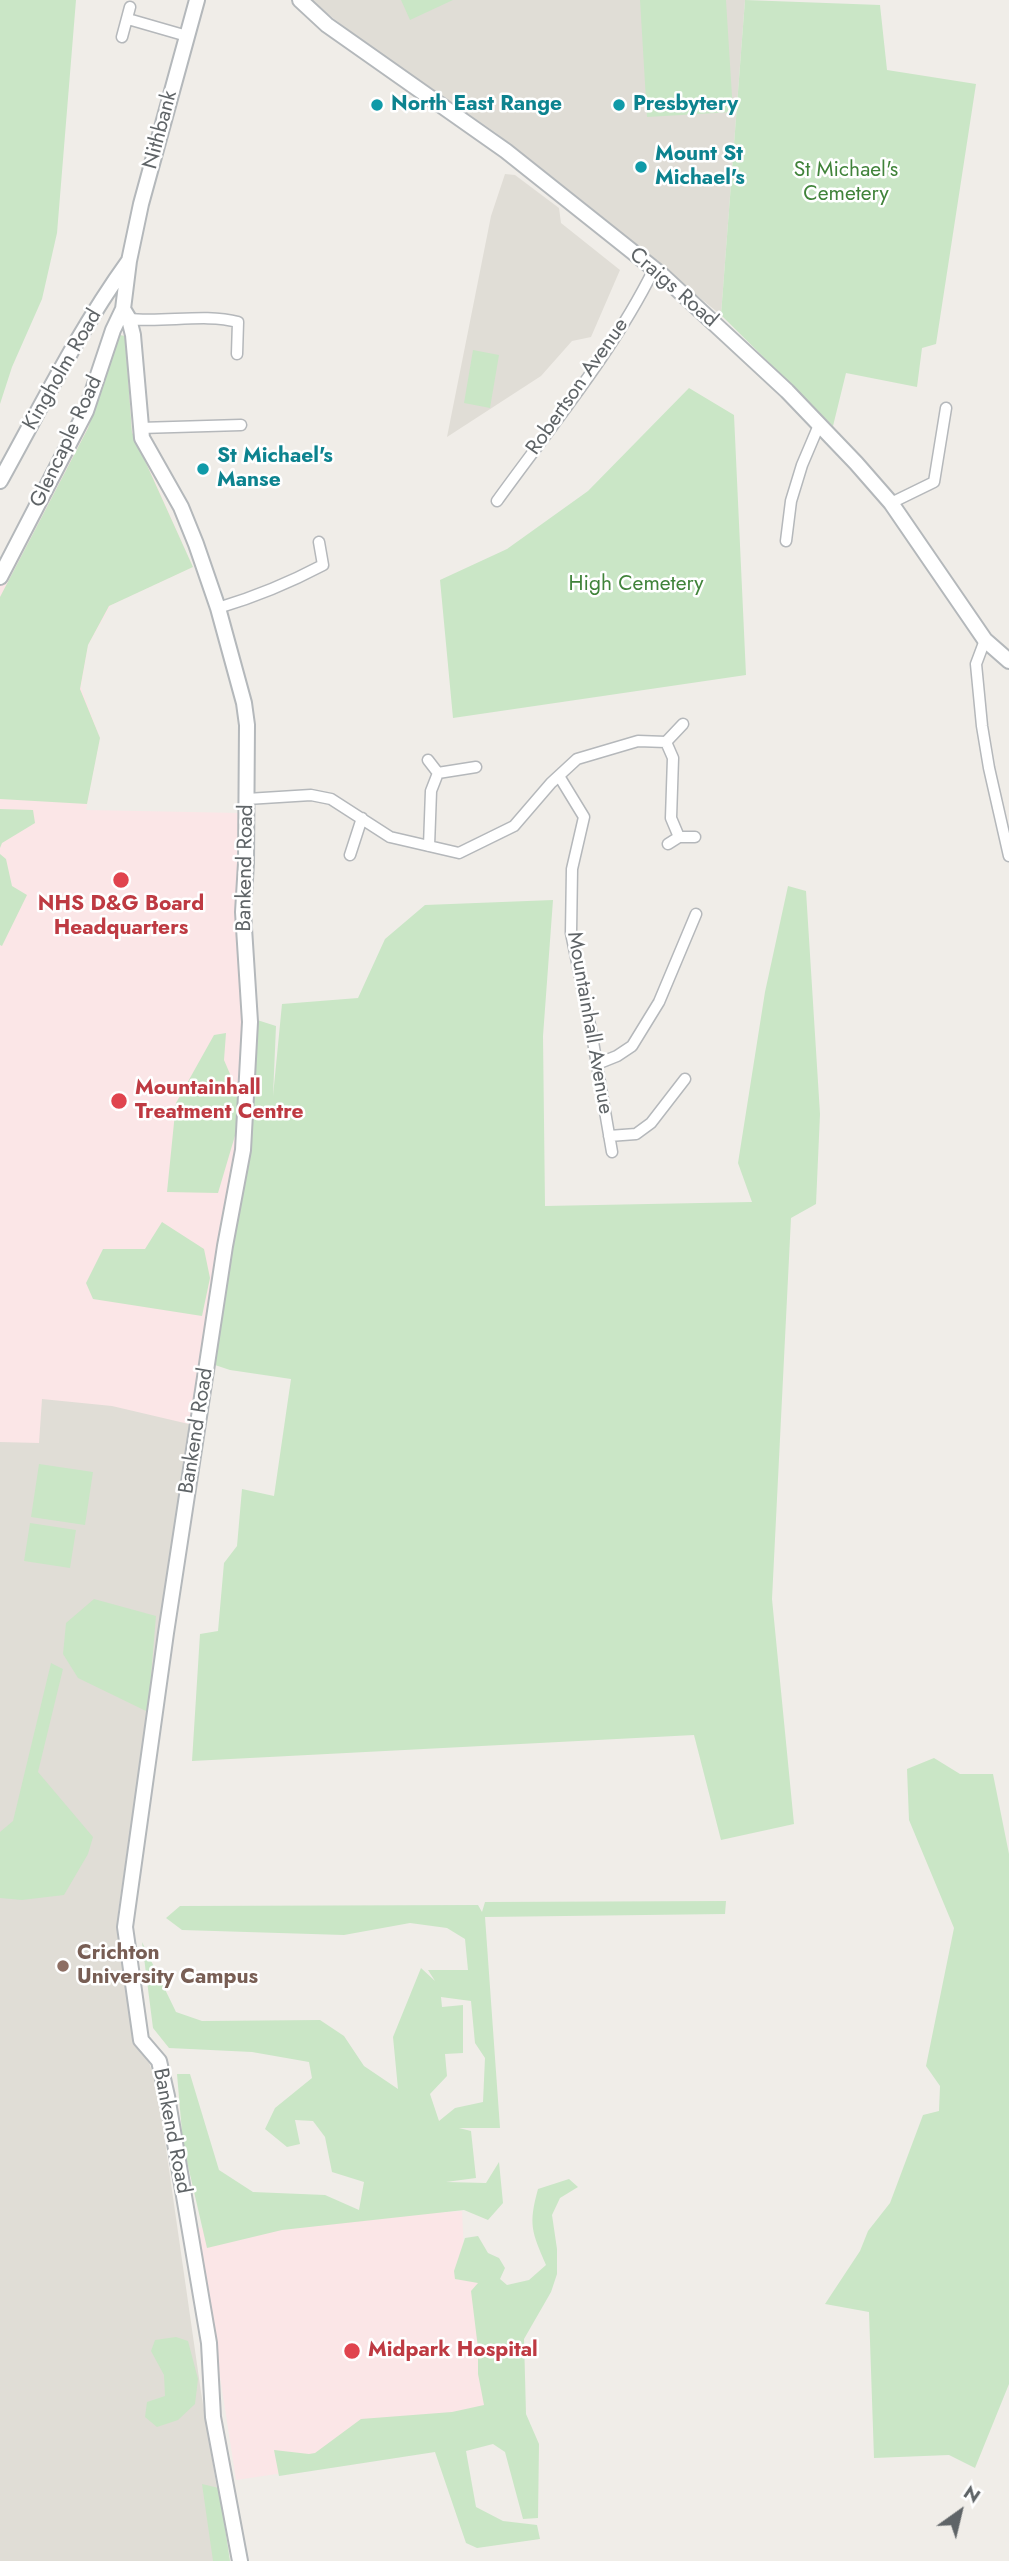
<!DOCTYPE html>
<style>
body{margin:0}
#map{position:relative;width:1009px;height:2561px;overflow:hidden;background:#f0ede8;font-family:Jost,sans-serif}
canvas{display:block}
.north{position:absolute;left:925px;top:2477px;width:70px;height:70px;-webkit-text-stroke:5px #fff;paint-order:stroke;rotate:34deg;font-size:19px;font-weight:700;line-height:28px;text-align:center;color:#5f6467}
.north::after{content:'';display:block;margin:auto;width:24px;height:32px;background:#5f6467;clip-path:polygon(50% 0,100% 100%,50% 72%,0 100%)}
</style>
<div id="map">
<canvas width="1009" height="2561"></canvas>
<div class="north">N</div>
</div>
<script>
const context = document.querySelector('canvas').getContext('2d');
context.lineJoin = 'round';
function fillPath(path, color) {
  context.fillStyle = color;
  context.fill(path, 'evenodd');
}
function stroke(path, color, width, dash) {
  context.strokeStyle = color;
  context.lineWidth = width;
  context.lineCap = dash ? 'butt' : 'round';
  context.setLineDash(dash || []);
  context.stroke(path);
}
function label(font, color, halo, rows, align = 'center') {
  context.font = font + ' Jost,sans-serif';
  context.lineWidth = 5;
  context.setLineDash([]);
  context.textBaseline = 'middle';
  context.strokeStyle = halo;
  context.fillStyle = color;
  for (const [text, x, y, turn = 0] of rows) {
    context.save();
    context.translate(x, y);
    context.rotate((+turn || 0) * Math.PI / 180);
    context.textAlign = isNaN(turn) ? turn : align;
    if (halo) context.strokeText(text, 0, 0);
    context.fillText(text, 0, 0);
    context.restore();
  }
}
const education = new Path2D(`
 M310 0H745L721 315 496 133 356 36Z
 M505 174 515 175 559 208 561 223 620 270 591 337 572 341 541 376 447 437 491 216Z
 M0 1315 190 1423 118 1913 134 2019 157 2086 201 2392 229 2561H0Z`);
const medical = new Path2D(`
 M112 334 126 336 132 429 193 567 111 605 88 645 81 687 100 738 86 810 241 813 244 1049 238 1135 221 1230 212 1324 193 1425 112 1406 42 1399 39 1443 0 1442V581L29 527Z
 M462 2211 465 2273H483L494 2442 236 2480 197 2228Z`);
const green = new Path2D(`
 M0 0H76L57 233 42 299 12 367 0 404Z
 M401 0H453L410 20Z
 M640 0H726L733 112 647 117Z
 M745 0 880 5 887 70 976 84 936 344 922 348 917 387 846 373 833 426 721 315Z
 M120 335 125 336 132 432 193 567 109 606 88 645 80 689 100 738 87 804 0 799V597L88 428Z
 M473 350 499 355 490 408 464 403Z
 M689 388 734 415 746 675 453 718 440 580 507 549 588 491Z
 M0 809 33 810 35 823 2 843 0 848Z
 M0 854 6 859 12 886 27 895 2 946 0 945Z
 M788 886 806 891 820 1114 816 1204 791 1218 772 1599 794 1824 721 1840 694 1735 192 1761 200 1634 218 1631 224 1563 237 1546 242 1489 274 1496 291 1379 230 1370 212 1364 254 1019 276 1026 273 1096 282 1004 358 998 385 939 425 905 553 900 543 1036 545 1206 752 1202 738 1163 765 992Z
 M226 1033 224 1060 236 1088 242 1112 218 1193 167 1192 176 1103 214 1035Z
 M162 1222 204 1249 210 1278 202 1316 93 1299 86 1283 103 1249H145Z
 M39 1464 93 1472 85 1525 31 1517Z
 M30 1523 76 1530 70 1568 24 1561Z
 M94 1599 156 1616 148 1712 78 1678 63 1654 66 1623Z
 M51 1663 63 1669 38 1772 93 1837 88 1854 64 1895 22 1900 0 1898V1832L13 1821Z
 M934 1758 960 1774H993L1009 1854V2384L975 2468 949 2455 874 2458 869 2312 825 2304 860 2251 868 2231 890 2203 923 2115 939 2111 940 2086 926 2066 954 1928 909 1820 907 1769Z
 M726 1901 725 1914 485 1917 500 2128H459L471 2131 476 2178 446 2182 486 2183 499 2162 503 2203 488 2220 464 2210 282 2230 207 2248 183 2144 177 2074H190L219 2170 253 2192 325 2195 359 2210 364 2182 332 2172 325 2137 313 2121 295 2120 300 2144 287 2147 265 2129 275 2108 312 2078 309 2062 252 2052 169 2048 153 2028 142 1942 176 2012 202 2021 320 2020 344 2036 364 2066 398 2089 393 2037 421 1968 435 1981 428 1970H468L465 1939 447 1928 410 1923 344 1935 182 1930 166 1918 180 1906 478 1905 482 1912 485 1902ZM441 1997 471 2001 475 2043 485 2058 483 2102 455 2108 439 2121 430 2094 447 2076 445 2054 463 2053V2005L442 2007Z
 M569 2179 578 2187 560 2198 552 2215 557 2249V2274L551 2292 524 2339 526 2414 539 2444 538 2518 523 2519 505 2452 493 2444 466 2451 476 2507 503 2521 537 2525 540 2539 477 2548 466 2543 435 2452 279 2476 274 2450 309 2454 315 2453 361 2419 452 2412 484 2405 478 2374V2348L471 2291 478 2283 455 2279 454 2271 465 2238 478 2236 488 2253 499 2258 505 2268 500 2279 507 2285 529 2280 546 2265C532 2232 528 2225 538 2189Z
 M176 2337 188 2341 198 2379 195 2404 178 2420 157 2427 145 2417 147 2402 165 2396 164 2375 151 2351 155 2340Z
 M202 2484 219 2488 230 2561H213Z`);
const street = new Path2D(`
 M128 19 187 36
 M122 37 130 7
 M129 319C164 323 205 313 238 322L237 354
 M140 428 241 425
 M497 501C551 426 613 352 654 269
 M891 503 934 482 946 408
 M786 541 791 501 802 465 819 425
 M218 608C255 597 289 583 323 565L319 542
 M985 640 976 664 982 726 989 768 1009 856
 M666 742 673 758 671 818 679 837
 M428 760 438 773
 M559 776 584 817 572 869 571 933 591 1030 612 1152
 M247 799 311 795 331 799 390 837 459 853 514 826 551 783 577 759 638 741 666 742 683 724
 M668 844 679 837H695
 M429 846 431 791 438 773 476 767
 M350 855 362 818
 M597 1064 617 1056 632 1046 659 1002 696 914
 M609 1136 636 1134 651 1123 685 1079`);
const secondary = new Path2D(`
 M300 0 327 25 506 151 663 276 787 391 856 463 891 503 985 640 1009 661
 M123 309 129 319 133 335 142 438 181 507 196 544 218 608 244 703 247 725 246 863 243 912 250 1022 243 1150 225 1246 166 1633 125 1927 141 2040 159 2061 167 2096 209 2343 213 2417 240 2561
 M0 481C41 407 79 330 128 262
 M0 577 86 411 113 330 123 309 129 261 141 204 197 0`);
const markers = [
 [377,105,7,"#0f9aa8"],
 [619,105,7,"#0f9aa8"],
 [641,167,7,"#0f9aa8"],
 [203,469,7,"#0f9aa8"],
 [121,880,9,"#e0444e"],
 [119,1101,9,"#e0444e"],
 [63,1966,7,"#8d6e63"],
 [352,2351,9,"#e0444e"]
];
const cultureNames = [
 ["North East Range",391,105],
 ["Presbytery",633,105],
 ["Mount St",655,155],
 ["Michael's",655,179],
 ["St Michael's",217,457],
 ["Manse",217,481]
];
const streetNames = [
 ["Nithbank",161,130,-75],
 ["Craigs Road",673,288,41],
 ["Kingholm Road",63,370,-60],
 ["Robertson Avenue",578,387,-55],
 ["Glencaple Road",67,442,-65],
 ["Bankend Road",246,868,-89],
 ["Mountainhall Avenue",589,1023,80],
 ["Bankend Road",197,1431,-81],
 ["Bankend Road",171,2131,79]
];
const parkNames = [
 ["St Michael's",846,171],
 ["Cemetery",846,195],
 ["High Cemetery",636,585]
];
const healthNames = [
 ["NHS D&G Board",121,905,"center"],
 ["Headquarters",121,929,"center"],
 ["Mountainhall",135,1089],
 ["Treatment Centre",135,1113],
 ["Midpark Hospital",368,2351]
];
const educationNames = [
 ["Crichton",77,1954],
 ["University Campus",77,1978]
];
fillPath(education, '#e0ddd6');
fillPath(medical, '#fbe6e7');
fillPath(green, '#cae6c6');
stroke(street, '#b5b8bb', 13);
stroke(secondary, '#b4b8bb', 18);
stroke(street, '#fff', 10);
stroke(secondary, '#fff', 14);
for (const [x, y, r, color] of markers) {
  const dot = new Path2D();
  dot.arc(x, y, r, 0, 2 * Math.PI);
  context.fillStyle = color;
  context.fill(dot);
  stroke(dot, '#fff', 2.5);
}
label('bold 21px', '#0d838f', '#fff', cultureNames, 'left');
label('21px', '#5f6467', '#fff', streetNames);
label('21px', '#40833a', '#fff', parkNames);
label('bold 21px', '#be3a42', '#fff', healthNames, 'left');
label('bold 21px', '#785e54', '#fff', educationNames, 'left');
</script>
